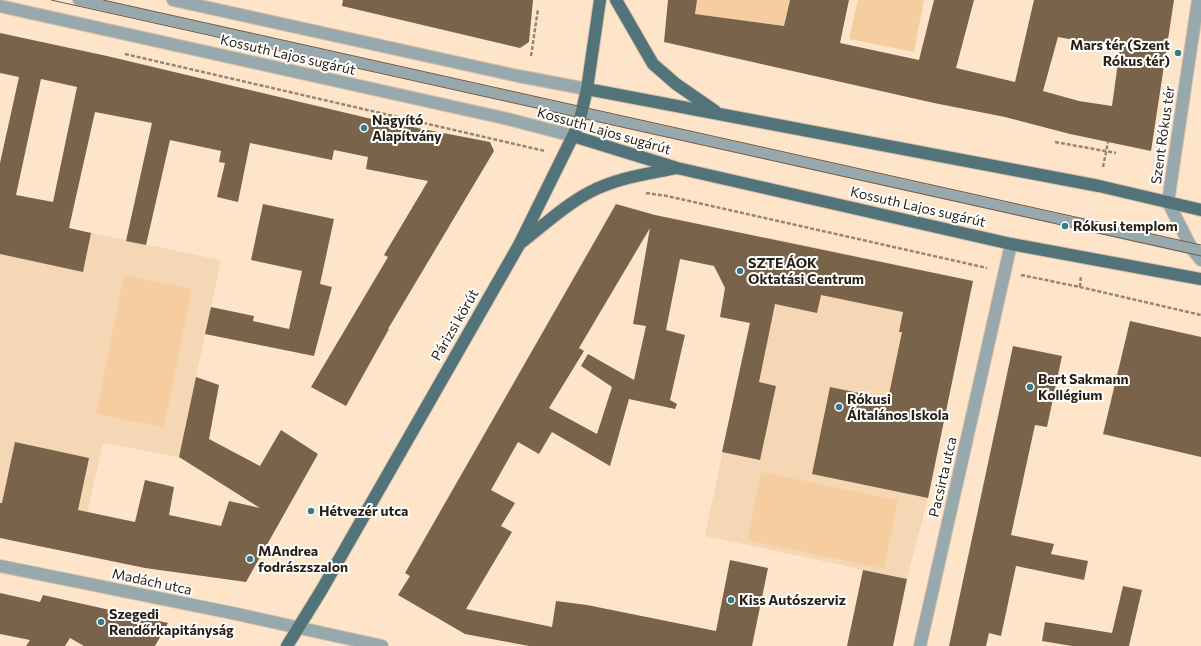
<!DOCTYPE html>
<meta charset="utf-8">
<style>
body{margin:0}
canvas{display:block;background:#fee5ca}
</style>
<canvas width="1201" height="646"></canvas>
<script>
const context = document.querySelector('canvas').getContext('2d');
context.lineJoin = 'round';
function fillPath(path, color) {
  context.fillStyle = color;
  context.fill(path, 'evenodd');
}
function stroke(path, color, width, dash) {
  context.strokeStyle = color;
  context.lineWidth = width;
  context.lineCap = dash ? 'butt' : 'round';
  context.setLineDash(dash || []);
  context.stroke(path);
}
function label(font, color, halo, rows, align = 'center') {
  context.font = font + ' Commissioner,sans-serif';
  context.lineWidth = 4;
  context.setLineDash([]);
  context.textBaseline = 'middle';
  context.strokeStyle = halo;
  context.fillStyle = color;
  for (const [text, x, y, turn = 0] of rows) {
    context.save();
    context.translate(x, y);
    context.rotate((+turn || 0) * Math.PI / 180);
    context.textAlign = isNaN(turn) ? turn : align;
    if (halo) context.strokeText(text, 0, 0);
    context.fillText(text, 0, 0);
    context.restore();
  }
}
const built = new Path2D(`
 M0 214 221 260 179 457 103 443 78 554 0 538Z
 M767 237 973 281 928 498 907 579 705 536Z`);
const green = new Path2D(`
 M697 0H790L784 26 695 14Z
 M858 0H924L914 52 849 39Z
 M124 275 192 289 164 427 96 414Z
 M761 472 898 500 884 569 747 540Z`);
const building = new Path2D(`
 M343 0H533L529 42 520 48 342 6Z
 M668 0H697L695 14 784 26 790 0H849L840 43 919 60 934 0H974L956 68 1015 82 1034 0H1174L1151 151 1070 134 1005 117 934 103 664 42ZM1058 37 1120 48 1112 106 1079 101 1043 91Z
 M0 33 107 56 376 120 490 142 494 151 388 329H389L346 406 311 387 388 257 384 255 428 181 366 169 368 157 334 150 332 160 250 143 238 202 217 197 225 163 219 162 221 151 170 140 146 245 126 241 152 123 95 112 69 228 91 233 83 272 0 254V163L19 77 0 73ZM41 79 77 87 53 202 16 195Z
 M263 204 334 219 320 284 332 287 314 356 205 334 211 307 254 316 253 321 289 329 302 271 251 260Z
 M616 204 655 215 973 281 928 498 812 474 830 387 888 399 902 332H899L903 312 821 295 817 313 775 304 759 382 776 386 760 460 722 452 750 323 720 317 725 288 714 266 680 259 666 330 685 335 670 400 677 404 675 409 629 399 610 466 552 432 539 454 518 442 491 490 515 503 501 526 512 532 466 609 552 627 556 601 587 605 716 631 730 560 768 568 752 646H529L465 634 398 595 410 576 405 573ZM650 228 633 324 646 326 634 380 588 354 581 366 612 387 597 434 549 408 584 351 579 348Z
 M1130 321 1201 337V457L1103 434Z
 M1013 346 1062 356 1047 427 1035 425 1011 535 1054 544 1051 554 1088 561 1084 580 1016 566 1001 636 989 633 986 646H949Z
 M196 377 219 385 209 439 260 466 281 430 318 454 246 582 145 568 0 538V503H2L15 442 89 458 78 510 135 522 145 480 174 487 169 515 221 526 229 501 260 508 179 457Z
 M863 570 907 579 893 646H847Z
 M1123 586 1142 590 1129 646H1072L1042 641 1045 622 1112 633Z
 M0 593 40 602 43 595 168 623 155 646H84L70 638 65 646H26L30 640 0 634Z`);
const path = new Path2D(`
 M125 54 545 151
 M531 56 538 9
 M1055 142 1116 153
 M1103 167 1108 142
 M646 193 667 196 987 268
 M1021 275 1080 287 1201 315
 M1080 287 1081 275`);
const service = new Path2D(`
 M78 0 1197 250`);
const minor = new Path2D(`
 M1198 0 1168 202 1192 249 1201 260
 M0 566 232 613 382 646
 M920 646 1011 244`);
const tertiary = new Path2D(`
 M173 0 518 76 587 89
 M0 6 508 119 573 136`);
const primary = new Path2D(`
 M616 0 653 64 676 84 715 111
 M587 89 1099 186 1201 210
 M573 136 677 168 1011 244 1201 279
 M522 242C544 225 565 205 590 192 616 178 647 174 676 168
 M287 646 321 591 519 245 573 136 580 119 587 89 600 0`);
const tram = new Path2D(`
 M51 0 1201 256
 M103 0 1201 245`);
const markers = [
 [1178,53,4,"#367c88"],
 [364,128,4,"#367c88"],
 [1065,226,4,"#367c88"],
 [740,271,4,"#367c88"],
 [1030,387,4,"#367c88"],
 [839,407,4,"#367c88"],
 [311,511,4,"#367c88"],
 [250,559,4,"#367c88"],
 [731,600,4,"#367c88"],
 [101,622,4,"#367c88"]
];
const poiNames = [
 ["Mars tér (Szent",1170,45,"right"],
 ["Rókus tér)",1170,61,"right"],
 ["Nagyító",372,120],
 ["Alapítvány",372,136],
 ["Rókusi templom",1073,226],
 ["SZTE ÁOK",748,263],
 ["Oktatási Centrum",748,279],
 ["Bert Sakmann",1038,379],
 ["Kollégium",1038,395],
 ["Rókusi",847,399],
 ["Általános Iskola",847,415],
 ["Hétvezér utca",319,511],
 ["MAndrea",258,551],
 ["fodrászszalon",258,567],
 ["Kiss Autószerviz",739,600],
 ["Szegedi",109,614],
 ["Rendőrkapitányság",109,630]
];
const streetNames = [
 ["Kossuth Lajos sugárút",288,55,13],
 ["Kossuth Lajos sugárút",604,131,16],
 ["Szent Rókus tér",1163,135,-82],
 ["Kossuth Lajos sugárút",918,207,13],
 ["Párizsi körút",455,325,-60],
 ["Pacsirta utca",943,477,-77],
 ["Madách utca",152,582,12]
];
fillPath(built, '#f5d7b6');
fillPath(green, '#f6cd9e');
fillPath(building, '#79644b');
stroke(service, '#d7c1a9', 12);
stroke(minor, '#d7c1a9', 14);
stroke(tertiary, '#d7c1a9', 14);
stroke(primary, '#d7c1a9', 14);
stroke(path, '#978573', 2.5, [4, 2]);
stroke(service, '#97a9ac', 10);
stroke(minor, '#97a9ac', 12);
stroke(tertiary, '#97a9ac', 12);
stroke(primary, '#527379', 12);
stroke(tram, '#6d5e4f', 1);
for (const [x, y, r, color] of markers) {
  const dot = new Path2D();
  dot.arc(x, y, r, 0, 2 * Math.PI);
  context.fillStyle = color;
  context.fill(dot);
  stroke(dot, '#fff', 1.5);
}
label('bold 14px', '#281f15', '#fff', poiNames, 'left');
label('14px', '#281f15', '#fff', streetNames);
</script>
